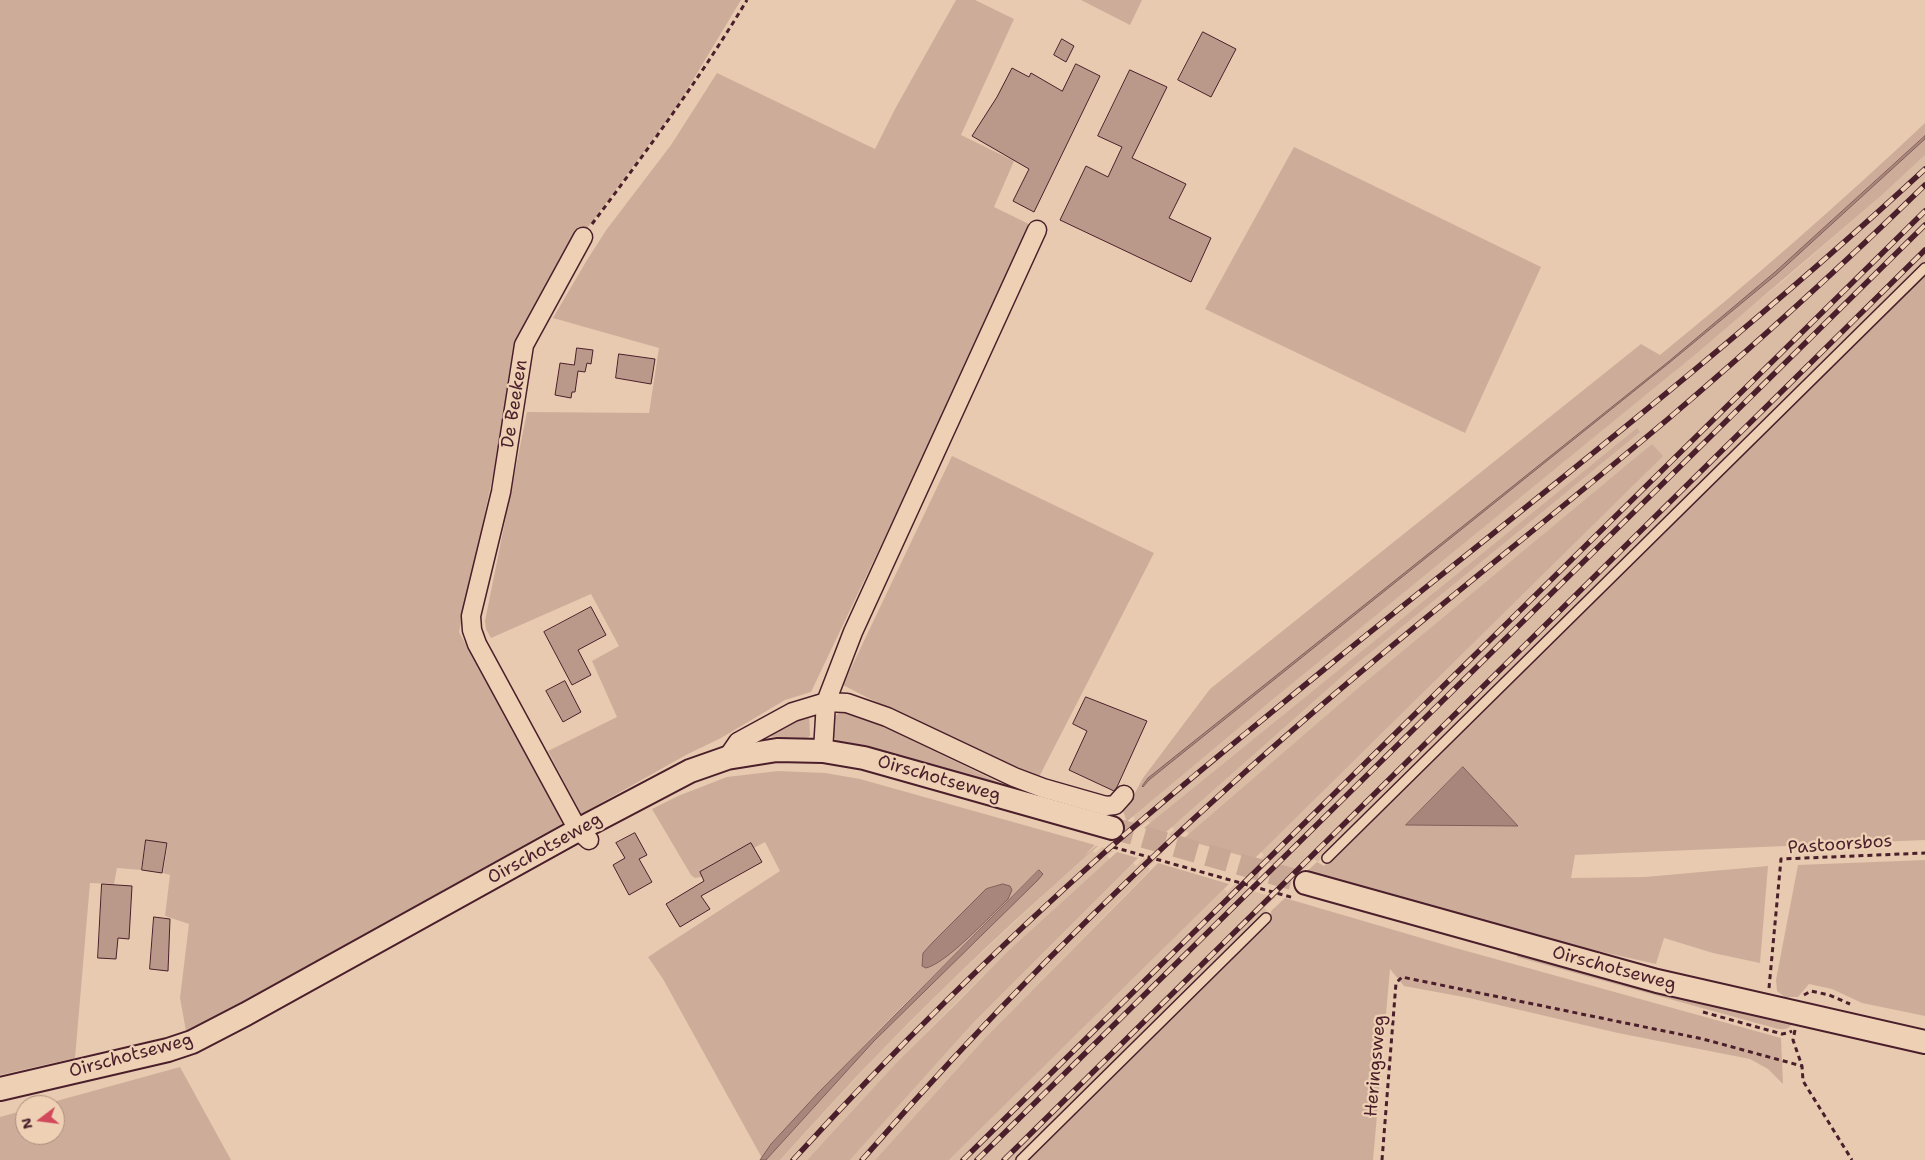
<!DOCTYPE html>
<style>
body{margin:0}
#map{position:relative;width:1925px;height:1160px;overflow:hidden;background:#e7caaf;font-family:"Shantell Sans",sans-serif}
canvas{display:block}
.north{position:absolute;left:15px;top:1095px;width:50px;height:50px;box-sizing:border-box;background:#eed1b5;border:1px solid #ac8a7e;border-radius:50%;rotate:255deg;font-size:14px;font-weight:700;line-height:20px;text-align:center;color:#4a1f2b}
.north::after{content:'';display:block;margin:auto;width:18px;height:22px;background:#d1495b;clip-path:polygon(50% 0,100% 100%,50% 72%,0 100%)}
</style>
<div id="map">
<canvas width="1925" height="1160"></canvas>
<div class="north">N</div>
</div>
<script>
const context = document.querySelector('canvas').getContext('2d');
context.lineJoin = 'round';
function fillPath(path, color) {
  context.fillStyle = color;
  context.fill(path, 'evenodd');
}
function stroke(path, color, width, dash) {
  context.strokeStyle = color;
  context.lineWidth = width;
  context.lineCap = dash ? 'butt' : 'round';
  context.setLineDash(dash || []);
  context.stroke(path);
}
function label(font, color, halo, rows, align = 'center') {
  context.font = font + ' "Shantell Sans",sans-serif';
  context.lineWidth = 4.5;
  context.setLineDash([]);
  context.textBaseline = 'middle';
  context.strokeStyle = halo;
  context.fillStyle = color;
  for (const [text, x, y, turn = 0] of rows) {
    context.save();
    context.translate(x, y);
    context.rotate((+turn || 0) * Math.PI / 180);
    context.textAlign = isNaN(turn) ? turn : align;
    if (halo) context.strokeText(text, 0, 0);
    context.fillText(text, 0, 0);
    context.restore();
  }
}
const built = new Path2D(`
 M1925 155V263L1318 862 1314 859 1301 872 1259 861 1264 855 1261 852 1253 859 1184 840 1189 834 1186 831 1179 838 1168 835 1174 830 1172 827 1163 834 1144 828 1150 823 1148 821 1140 827 1129 824 1135 819 1133 816 1164 789 1784 280 1881 196Z
 M1102 847 1113 851 1107 856 1110 859 1008 951 898 1061 807 1160H780L883 1049 943 989 1054 885 1093 851 1095 853Z
 M1144 858 1155 861 1148 867 1150 870 986 1037 875 1160H850L973 1023 1133 863 1136 866Z
 M1235 884 1262 894 1276 897 1264 908 1267 911 1018 1160H949L1224 889 1227 892Z`);
const green = new Path2D(`
 M0 0H741L678 105 586 230 560 258 515 346 497 457 459 632 564 823 203 1024 186 1031 180 998 189 924 165 916 170 875 163 873 168 843 146 840 141 870 117 868 114 884 90 883 75 1058 0 1075Z
 M956 0H975L1014 19 961 135 1014 161 994 207 1033 226 811 692 785 700 721 738 686 755 581 814 548 751 617 717 592 661 619 646 591 594 491 638 486 629 485 621 527 412 649 413 659 348 553 318 587 260 607 229 671 145 717 73 875 149 895 109Z
 M1081 0H1142L1130 25Z
 M1925 123V136L1775 272 1668 362 1148 778 1142 785 1144 786 1149 780 1669 363 1777 274 1925 139V155L1881 196 1697 353 1271 701 1125 823 1123 822 1126 820 1122 807 1125 800 1130 802 1143 778 1210 689 1641 344 1660 355C1751 281 1839 204 1925 123Z
 M1294 147 1541 267 1465 433 1205 309Z
 M1925 272V840L1575 855 1571 878 1645 877 1768 866 1760 963 1713 953 1664 938 1656 964 1522 934 1305 873 1317 862 1324 866 1343 848Z
 M1637 428 1640 432 1349 670 1165 833 1144 828Z
 M1652 444 1663 456 1254 859 1183 839 1363 684Z
 M952 456 1154 553 1039 777 868 698 843 685Z
 M845 708 1004 785 888 755 840 745 832 735 834 717Z
 M809 711 810 736 806 738 758 736Z
 M778 771 825 773 860 779 1095 845 1083 857 1096 846H1098C1024 911 952 978 883 1049 848 1085 814 1123 780 1160H766L874 1041 1043 874 1039 870 871 1038 771 1144 762 1158 663 979 648 957 780 871 765 842 701 877 695 878 691 875 652 809 678 796 727 777Z
 M1117 852 1138 858 973 1023 850 1160H807L898 1061 957 1003 1008 951Z
 M1925 860V1016L1862 1003 1832 989 1809 984 1798 997H1785L1777 991 1776 980 1798 865Z
 M1158 863 1229 884 949 1160H875L986 1037Z
 M1285 898 1452 947 1781 1038 1783 1084 1768 1069 1750 1059 1618 1033 1469 998 1404 986 1390 969 1373 1160H1024L1271 917V911Z
 M1518 951 1751 1012 1792 1024C1787 1032 1778 1029 1771 1027L1517 957Z
 M180 1067 231 1160H0V1117L25 1110V1135H55V1105H42Z`);
const water = new Path2D(`
 M1925 136V139L1777 274 1669 363 1149 780 1143 787 1142 786 1148 778 1668 362 1775 272Z
 M1463 767 1518 826 1406 825Z
 M1039 870 1043 874 1038 880 874 1041 766 1160H760L771 1144 819 1092Z
 M1003 884 1010 886 1012 890 1008 899C990 916 947 963 926 968L922 966 923 953 933 942 986 889Z`);
const building = new Path2D(`
 M1203 32 1236 49 1211 97 1178 80Z
 M1062 39 1074 46 1066 62 1054 55Z
 M1076 64 1100 76 1034 212 1013 201 1029 169 972 136 997 97 1012 68 1029 77 1031 73 1062 91Z
 M1130 70 1167 87 1132 158 1186 184 1169 218 1211 238 1191 282 1060 220 1086 166 1108 177 1122 147 1098 136Z
 M577 348 593 350 591 364 587 363 585 372 578 371 575 392H572L571 398 555 395 560 363 574 365Z
 M619 354 655 359 651 384 616 378Z
 M591 607 606 635 578 650 591 675 572 685 544 632Z
 M565 681 581 712 563 722 546 691Z
 M1086 697 1147 721 1117 787 1114 791 1069 770 1087 731 1073 724Z
 M635 833 647 855 639 859 652 882 629 895 613 865 625 858 616 843Z
 M146 840 167 843 162 873 142 870Z
 M751 843 762 862 701 896 710 909 680 927 666 904 704 881 700 872Z
 M102 884 132 886 129 939 118 938 116 959 98 958Z
 M154 917 170 919 168 971 150 969Z`);
const tertiaryTunnel = new Path2D(`
 M1112 828 1306 883`);
const path = new Path2D(`
 M592 224C647 151 700 78 747 0
 M1113 847 1294 898
 M1769 988 1781 859 1925 853
 M1804 995 1811 991 1829 995 1850 1004
 M1703 1012 1782 1034 1788 1033 1792 1031
 M1795 1030 1793 1040 1802 1066 1803 1081 1852 1160
 M1382 1160 1396 983 1402 977 1703 1039 1802 1066`);
const service = new Path2D(`
 M1327 858 1925 268
 M1021 1160 1266 918`);
const minor = new Path2D(`
 M583 237 524 345 501 492 471 616 472 630 477 644 578 830 589 840
 M823 751 826 702 853 632 1037 230
 M727 758 738 742 793 712 826 702 847 703 887 717 1014 777 1043 788 1106 806 1115 805 1124 795`);
const tertiary = new Path2D(`
 M1306 883 1657 981 1925 1042
 M0 1089 168 1050 192 1042 246 1014 578 830 690 771 727 758 777 750 823 751 864 758 1112 828`);
const rail = new Path2D(`
 M793 1160C892 1052 996 949 1105 852 1181 785 1260 722 1338 658 1536 498 1738 342 1925 169
 M862 1160C981 1023 1109 894 1244 773 1381 650 1527 538 1668 419 1756 344 1842 266 1925 185
 M963 1160 1925 211
 M977 1160 1925 225
 M1004 1160 1925 250`);
const streetNames = [
 ["De Beeken",515,404,-81],
 ["Oirschotseweg",939,779,16],
 ["Pastoorsbos",1840,845,-4],
 ["Oirschotseweg",545,849,-29],
 ["Oirschotseweg",1614,969,15],
 ["Oirschotseweg",131,1056,-15],
 ["Heringsweg",1376,1066,-85]
];
fillPath(built, '#dabba4');
fillPath(green, '#cdad9a');
fillPath(water, '#a9867b');
stroke(water, '#835d5b', 1);
fillPath(building, '#bb998a');
stroke(building, '#4a1f2b', 1);
stroke(tertiaryTunnel, '#c8a895', 22, [22, 11]);
stroke(service, '#4a1f2b', 12);
stroke(minor, '#4a1f2b', 21);
stroke(tertiary, '#4a1f2b', 26);
stroke(path, '#4a1f2b', 3, [5, 4]);
stroke(service, '#eed1b5', 9);
stroke(minor, '#eed1b5', 18);
stroke(tertiary, '#eed1b5', 22);
stroke(rail, '#4a1f2b', 5.5);
stroke(rail, '#eed1b5', 4, [11]);
label('18px', '#4a1f2b', '#eed1b5', streetNames);
</script>
